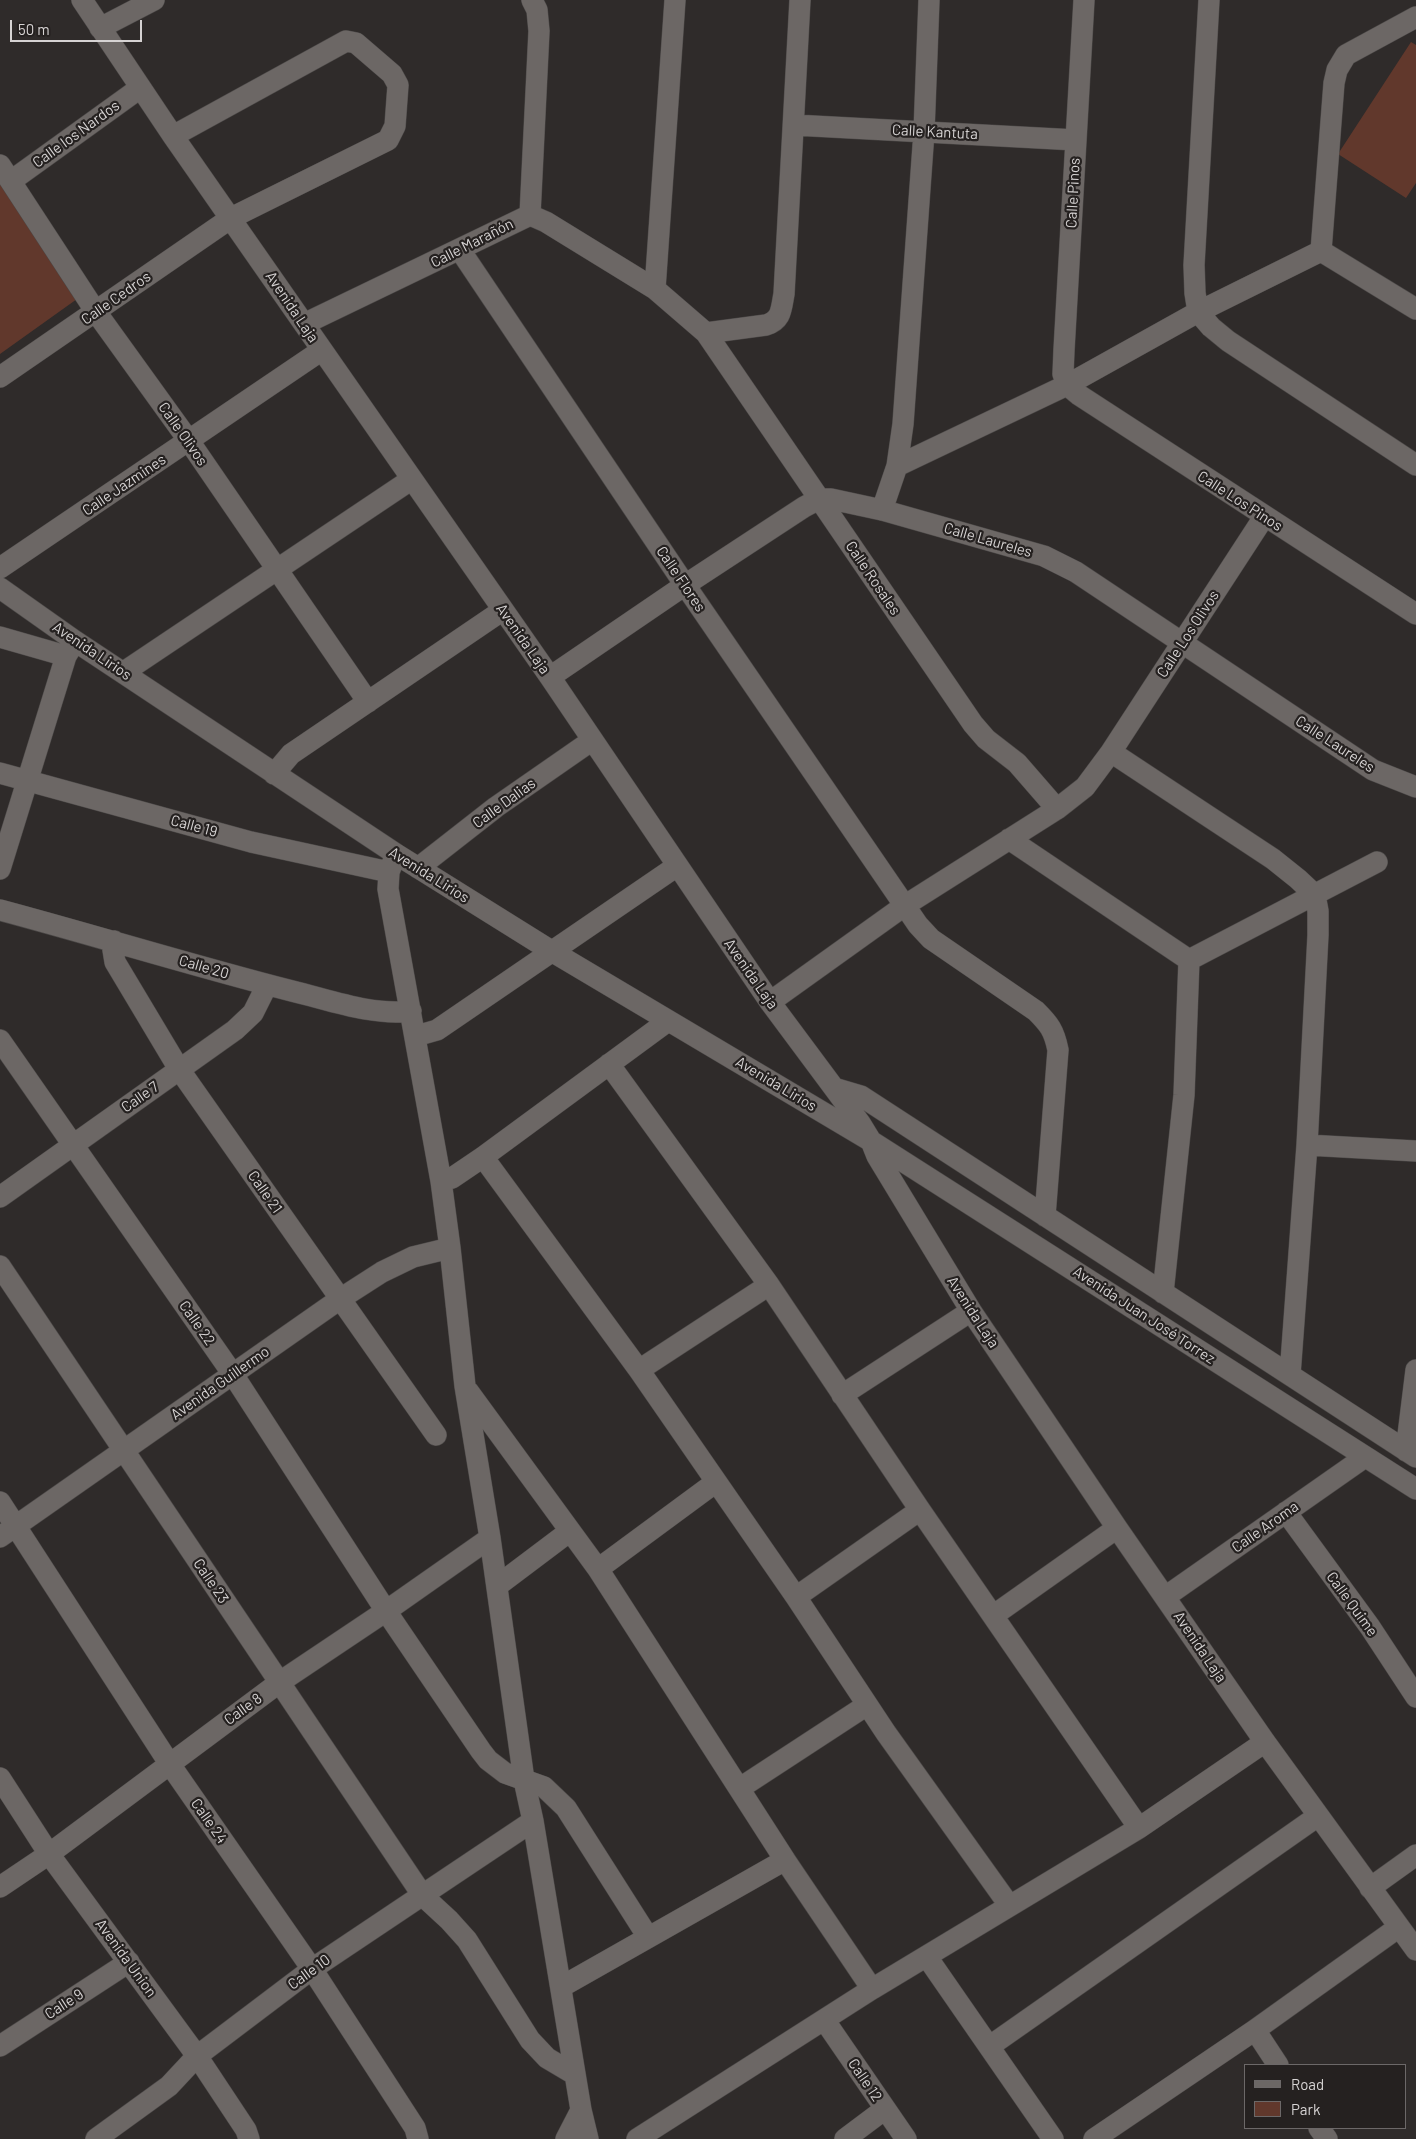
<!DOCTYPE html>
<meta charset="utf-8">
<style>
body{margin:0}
#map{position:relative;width:1416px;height:2139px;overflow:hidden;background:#2f2b2a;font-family:Barlow,sans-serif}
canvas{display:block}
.legend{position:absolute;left:1244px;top:2064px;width:162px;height:65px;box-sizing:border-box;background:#252120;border:1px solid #6c6868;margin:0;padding:6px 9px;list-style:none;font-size:15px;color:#d6d3d3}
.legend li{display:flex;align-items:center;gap:10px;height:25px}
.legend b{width:25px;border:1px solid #6c6868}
.scale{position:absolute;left:10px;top:20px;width:132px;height:22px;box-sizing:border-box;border:2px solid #d6d3d3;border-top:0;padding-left:6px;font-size:15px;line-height:18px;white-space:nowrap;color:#d6d3d3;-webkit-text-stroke:4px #252120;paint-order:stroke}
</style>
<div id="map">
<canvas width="1416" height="2139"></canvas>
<ul class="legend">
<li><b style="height:6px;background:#6c6765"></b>Road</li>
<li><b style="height:14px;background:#61382c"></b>Park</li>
</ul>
<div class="scale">50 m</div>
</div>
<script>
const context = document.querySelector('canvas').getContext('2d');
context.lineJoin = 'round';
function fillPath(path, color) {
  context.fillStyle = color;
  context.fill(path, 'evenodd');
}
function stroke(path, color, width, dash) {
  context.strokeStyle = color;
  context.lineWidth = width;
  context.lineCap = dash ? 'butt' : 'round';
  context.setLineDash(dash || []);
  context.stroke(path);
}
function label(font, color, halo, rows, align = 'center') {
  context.font = font + ' Barlow,sans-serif';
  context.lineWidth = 4.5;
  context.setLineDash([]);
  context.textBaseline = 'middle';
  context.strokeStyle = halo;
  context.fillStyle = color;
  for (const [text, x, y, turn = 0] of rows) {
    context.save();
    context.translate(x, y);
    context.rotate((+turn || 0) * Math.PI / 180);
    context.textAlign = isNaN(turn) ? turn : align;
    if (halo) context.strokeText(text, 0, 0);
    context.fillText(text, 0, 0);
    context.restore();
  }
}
const green = new Path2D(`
 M1411 42 1416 45V183L1406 198 1338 154Z
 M0 182 77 299 0 354Z`);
const minor = new Path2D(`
 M82 0 173 136 550 677 770 1002 860 1123 871 1141 877 1156 971 1311 1117 1528 1265 1742 1416 1950
 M1209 0 1194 265 1195 293 1198 312 1211 327 1228 341 1416 465
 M100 28 154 0
 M794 125 1076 140
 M0 165 96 312 189 441 368 702
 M11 181 140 88
 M530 215 539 31 537 10 532 0
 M460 250 685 585 918 925 931 939 1036 1011C1049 1024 1054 1030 1058 1050L1045 1216
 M1321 251 1334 83 1337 70 1346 55 1416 17
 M1321 251 1416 309
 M655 289 675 0
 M304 324 530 215 546 222 655 289 706 333 973 724 986 739 1017 763 1057 809
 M706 333 766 325C782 320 781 309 784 294L800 0
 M0 377 231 218 388 140 395 126 398 85 392 74 356 43 346 41 173 136
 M1067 385 1079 395 1416 614
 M1067 385 1063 374 1064 350 1084 0
 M897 466 1067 385 1198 312 1321 251
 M882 510 897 466 903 424 924 132 929 0
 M0 568 322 350
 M0 588 75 641 396 854 553 952 871 1141 1416 1489
 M0 637 66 656
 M124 672 412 479
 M550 677 685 585 804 507 819 499H831L882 510 1044 556 1076 572 1373 770 1416 787
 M1111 752 1273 859 1298 879 1315 895 1318 911V935L1307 1145 1290 1375
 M0 773 251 842 389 872
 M274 774 291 754 503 610
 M1009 839 1189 960 1184 1095 1163 1293
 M396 854 389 872 388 889 441 1181 450 1248 465 1386 490 1538 524 1780 533 1821 581 2110 588 2139
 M418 868 496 807 591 741
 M0 869 66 656 75 641
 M0 910C97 936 194 966 292 991 330 1000 372 1016 411 1011
 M114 941 113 950 115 962 179 1069 436 1435
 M1189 960 1377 862
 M770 1002 904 906 1057 809 1085 787 1111 752 1264 517
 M416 1036 437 1030 677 866
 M0 1040 232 1373 386 1611 481 1751 488 1760 505 1773 544 1787 566 1808 648 1937
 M609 1064 769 1285 920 1510 1139 1828
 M834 1088 861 1096 1416 1457
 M1307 1145 1416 1151
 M483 1157 639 1370 796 1597 886 1733 1009 1905
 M441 1181 452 1178 483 1157 668 1021
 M0 1197 235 1030 253 1013 267 985
 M0 1266 423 1896 449 1920 467 1940 530 2040 547 2058 574 2074
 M639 1370 769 1285
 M468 1391 598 1569 785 1860 872 1989
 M842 1395 971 1311
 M1406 1451 1416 1370
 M0 1502 169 1763 312 1969 415 2128 418 2139
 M1286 1512 1370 1627 1416 1697
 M0 1537 340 1299 382 1272 413 1257 450 1248
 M598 1569 716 1482
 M497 1586 570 1531
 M796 1597 920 1510
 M1165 1597 1365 1457
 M994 1615 1117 1528
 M0 1778 49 1854 197 2056 246 2130 249 2139
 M740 1788 867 1705
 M0 1887 49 1854 280 1682 386 1611 490 1538
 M1370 1888 1416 1855
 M927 1957 1053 2139
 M561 1987 785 1860
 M825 2021 906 2139
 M1255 2030 1278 2065
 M0 2046 129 1962
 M990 2046 1318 1816
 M1319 2128 1327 2139
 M96 2139 169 2086 197 2056 312 1969 533 1821
 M566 2139 581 2110
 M637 2139 872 1989 1139 1828 1265 1742
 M845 2139 885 2109
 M1094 2139 1255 2030 1399 1927`);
const streetNames = [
 ["Calle Kantuta",935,132,3],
 ["Calle los Nardos",76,134,-36],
 ["Calle Pinos",1073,193,-87],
 ["Calle Marañón",472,243,-27],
 ["Calle Cedros",116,298,-35],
 ["Avenida Laja",292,307,56],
 ["Calle Olivos",183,434,55],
 ["Calle Jazmines",124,485,-34],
 ["Calle Los Pinos",1240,501,33],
 ["Calle Laureles",988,540,16],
 ["Calle Rosales",873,578,56],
 ["Calle Flores",681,579,56],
 ["Calle Los Olivos",1188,634,-57],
 ["Avenida Laja",523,639,55],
 ["Avenida Lirios",92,651,34],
 ["Calle Laureles",1335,744,33],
 ["Calle Dalias",504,803,-36],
 ["Calle 19",194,826,15],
 ["Avenida Lirios",429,875,32],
 ["Calle 20",204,967,16],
 ["Avenida Laja",751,974,55],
 ["Avenida Lirios",776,1084,31],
 ["Calle 7",140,1097,-35],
 ["Calle 21",265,1192,55],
 ["Avenida Laja",973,1312,57],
 ["Avenida Juan José Torrez",1144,1315,33],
 ["Calle 22",197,1323,55],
 ["Avenida Guillermo",220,1383,-35],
 ["Calle Aroma",1265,1527,-35],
 ["Calle 23",211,1581,56],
 ["Calle Quime",1352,1604,54],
 ["Avenida Laja",1200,1647,56],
 ["Calle 8",243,1709,-36],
 ["Calle 24",209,1821,55],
 ["Avenida Union",126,1958,54],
 ["Calle 10",309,1972,-36],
 ["Calle 9",64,2004,-33],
 ["Calle 12",865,2080,56]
];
fillPath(green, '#61382c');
stroke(minor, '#4c4948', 22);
stroke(minor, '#6c6765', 21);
label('15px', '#d6d3d3', '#252120', streetNames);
</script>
